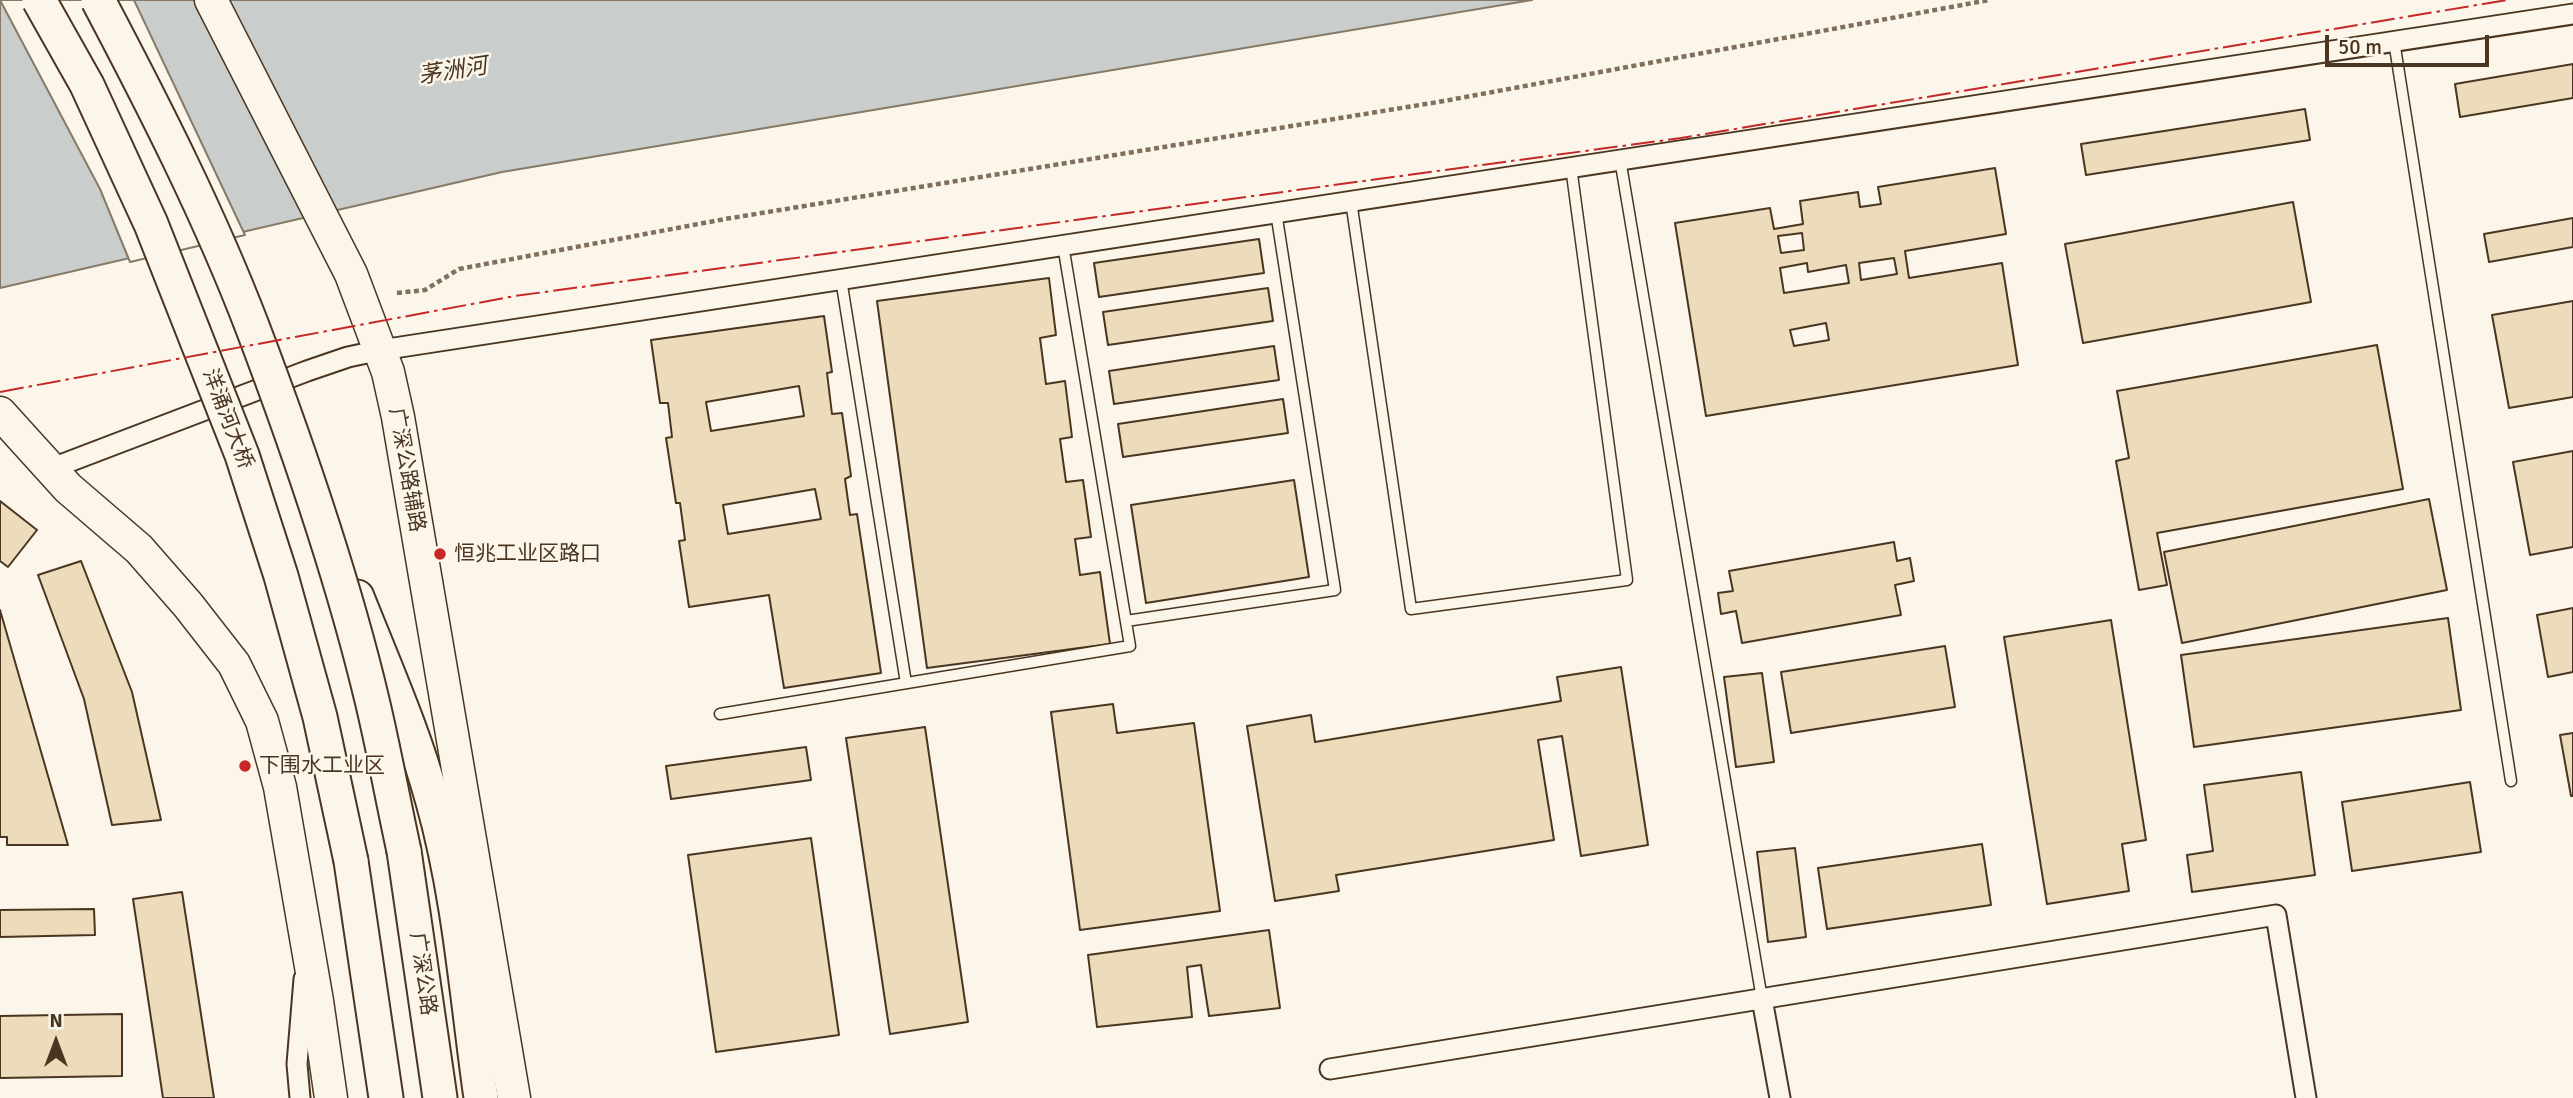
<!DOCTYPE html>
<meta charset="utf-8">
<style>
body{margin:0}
#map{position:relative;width:2573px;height:1098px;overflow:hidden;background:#fbf6e9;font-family:Signika,sans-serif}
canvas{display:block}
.north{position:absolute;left:21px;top:1007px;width:70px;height:70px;-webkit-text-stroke:5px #fbf6e9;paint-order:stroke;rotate:0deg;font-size:19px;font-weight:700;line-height:28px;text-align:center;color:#4a3520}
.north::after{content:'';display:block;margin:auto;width:24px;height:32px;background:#4a3520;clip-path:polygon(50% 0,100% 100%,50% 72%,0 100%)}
.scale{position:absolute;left:2325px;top:35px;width:164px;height:32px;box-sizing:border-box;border:4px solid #4a3520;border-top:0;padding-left:9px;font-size:21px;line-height:24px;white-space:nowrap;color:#4a3520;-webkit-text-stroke:5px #fbf6e9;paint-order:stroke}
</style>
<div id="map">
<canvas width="2573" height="1098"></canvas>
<div class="north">N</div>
<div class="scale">50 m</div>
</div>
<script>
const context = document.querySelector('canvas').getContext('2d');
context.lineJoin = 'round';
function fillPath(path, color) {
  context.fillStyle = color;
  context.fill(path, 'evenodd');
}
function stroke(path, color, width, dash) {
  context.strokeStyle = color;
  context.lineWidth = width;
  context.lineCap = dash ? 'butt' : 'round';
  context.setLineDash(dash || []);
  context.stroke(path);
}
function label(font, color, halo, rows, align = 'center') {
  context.font = font + ' Signika,"Noto Sans SC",sans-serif';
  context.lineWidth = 5;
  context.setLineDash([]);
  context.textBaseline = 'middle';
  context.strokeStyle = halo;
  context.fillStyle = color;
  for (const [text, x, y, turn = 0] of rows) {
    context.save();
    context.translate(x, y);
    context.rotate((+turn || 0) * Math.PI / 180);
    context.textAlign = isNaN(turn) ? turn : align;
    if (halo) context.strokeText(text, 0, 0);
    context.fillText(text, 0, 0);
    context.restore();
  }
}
const water = new Path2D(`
 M0 0H1532L502 172 0 288Z`);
const pier = new Path2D(`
 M0 0H134L245 235 130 262 100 189Z`);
const building = new Path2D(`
 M2573 64V98L2460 117 2455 84Z
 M2305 109 2310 140 2086 175 2081 144Z
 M1995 168 2006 234 1905 251 1909 278 2002 263 2018 365 1706 416 1675 223 1770 208 1774 229 1803 224 1800 201 1858 192 1860 207 1881 204 1878 187ZM1802 233 1804 250 1781 253 1778 236ZM1894 258 1897 274 1861 280 1859 263ZM1807 263 1808 272 1846 265 1849 283 1784 293 1780 268ZM1826 323 1829 340 1794 346 1790 330Z
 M2293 202 2311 302 2083 343 2065 244Z
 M2573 218V247L2489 262 2484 234Z
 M1259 239 1264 273 1099 297 1094 263Z
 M1049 278 1056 335 1040 338 1046 384 1065 381 1072 437 1060 439 1066 482 1083 480 1091 537 1075 539 1080 575 1100 572 1110 644 927 668 877 301Z
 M1268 288 1273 321 1108 345 1103 312Z
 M2573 301V397L2509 408 2492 315Z
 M824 316 832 372 827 373 832 414 842 413 851 476 845 479 850 515 857 514 881 673 784 688 769 595 689 607 679 541 685 540 680 503H676L666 438 672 437 668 403H660L651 340ZM799 386 804 416 711 431 706 402ZM815 489 821 519 728 534 723 505Z
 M2377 345 2403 489 2157 533 2167 585 2139 590 2116 461 2129 458 2117 391Z
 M1274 346 1279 380 1114 404 1109 371Z
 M1283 399 1288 433 1123 457 1118 424Z
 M2573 451V547L2530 555 2513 462Z
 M1294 480 1309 577 1146 603 1131 505Z
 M2429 499 2447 590 2182 643 2164 552Z
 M0 501 37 530 8 567 0 561Z
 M1894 542 1897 561 1910 558 1914 581 1895 585 1901 615 1742 643 1736 611 1721 614 1718 593 1733 591 1729 571Z
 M81 561 132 692 161 820 112 825 84 699 38 575Z
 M2573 608V672L2548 677 2537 615Z
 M0 610 68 845H7V837H0Z
 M2448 618 2461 710 2194 747 2181 655Z
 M2111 620 2146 840 2122 844 2129 891 2047 904 2004 637Z
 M1945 646 1955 707 1791 733 1781 672Z
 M1621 667 1648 845 1581 856 1562 736 1538 740 1554 840 1336 875 1339 891 1275 901 1247 726 1311 715 1315 742 1561 701 1557 677Z
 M1762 673 1774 762 1736 767 1724 677Z
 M1113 704 1117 733 1194 723 1220 911 1080 930 1051 712Z
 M925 727 968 1022 890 1034 846 738Z
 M2573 733V796H2571L2560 735Z
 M806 747 811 780 671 799 666 766Z
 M2301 772 2315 875 2192 892 2187 855 2213 851 2204 785Z
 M2470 782 2481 852 2352 871 2342 802Z
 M811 838 839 1035 716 1052 688 855Z
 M1982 844 1991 905 1827 929 1818 868Z
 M1795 848 1806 937 1768 942 1757 852Z
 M182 892 214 1098H163L133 899Z
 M94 909 95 935 0 937V910Z
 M1269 930 1280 1008 1209 1016 1201 965 1187 967 1192 1017 1097 1027 1088 955Z
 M122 1014V1076L0 1078V1016Z`);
const path = new Path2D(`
 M397 293 425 290 459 269 725 219 1444 101 1989 0`);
const service = new Path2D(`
 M2394 41 2511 781
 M1620 159 1762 999
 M1351 201 1411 609 1627 580 1571 167
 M841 279 906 683
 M1126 621 1335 590 1276 212
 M720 714 1130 646 1063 245`);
const minor = new Path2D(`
 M50 469 307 371 348 357 381 350 2573 14
 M1762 999 1780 1098
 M1330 1069 2276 915 2306 1098
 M300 1098 297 1064 304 979`);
const primary = new Path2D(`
 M211 0 351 274 388 372 398 417 514 1098
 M0 413 68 488 139 549 188 605 234 664 262 721 280 787 317 1001 331 1098`);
const trunk = new Path2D(`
 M357 597C384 665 414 732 433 802 460 898 467 1000 481 1098
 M404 851 440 1098
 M351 861 386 1098`);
const trunkBridge = new Path2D(`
 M39 0 87 85 151 224 242 455 281 576 320 717 351 861
 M98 0C154 106 209 214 252 326 298 447 342 574 372 700 384 750 393 801 404 851`);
const power = new Path2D(`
 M0 392 515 296 1681 138 2507 0`);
const markers = [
 [440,554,7,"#c62828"],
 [245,766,7,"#c62828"]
];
const streetNames = [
 ["洋涌河大桥",227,419,69],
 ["广深公路辅路",406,470,80],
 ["广深公路",422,974,82]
];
const poiNames = [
 ["恒兆工业区路口",454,554],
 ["下围水工业区",259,766]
];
const waterNames = [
 ["茅洲河",453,72,-9]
];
fillPath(water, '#c9cecd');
stroke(water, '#887966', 2);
fillPath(pier, '#fbf6e9');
stroke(pier, '#887966', 2);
fillPath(building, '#ecdcbc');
stroke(building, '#4a3520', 2);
stroke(service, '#4a3520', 13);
stroke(minor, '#4a3520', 23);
stroke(primary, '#4a3520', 35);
stroke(trunk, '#4a3520', 37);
stroke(path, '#7f6f5c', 4.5, [5, 3.5]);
stroke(service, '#fbf6e9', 10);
stroke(minor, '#fbf6e9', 19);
stroke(primary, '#fbf6e9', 32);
stroke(trunk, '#fbf6e9', 33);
stroke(trunkBridge, '#4a3520', 37, []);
stroke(trunkBridge, '#fbf6e9', 33);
stroke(power, '#c62828', 2, [24, 5, 3.5, 5]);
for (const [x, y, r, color] of markers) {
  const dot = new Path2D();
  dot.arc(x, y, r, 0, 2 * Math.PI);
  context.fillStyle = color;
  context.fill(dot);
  stroke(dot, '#fbf6e9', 2.5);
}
label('21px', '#4a3520', '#fbf6e9', streetNames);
label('21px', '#4a3520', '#fbf6e9', poiNames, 'left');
label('italic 23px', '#4a3520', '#fbf6e9', waterNames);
</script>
